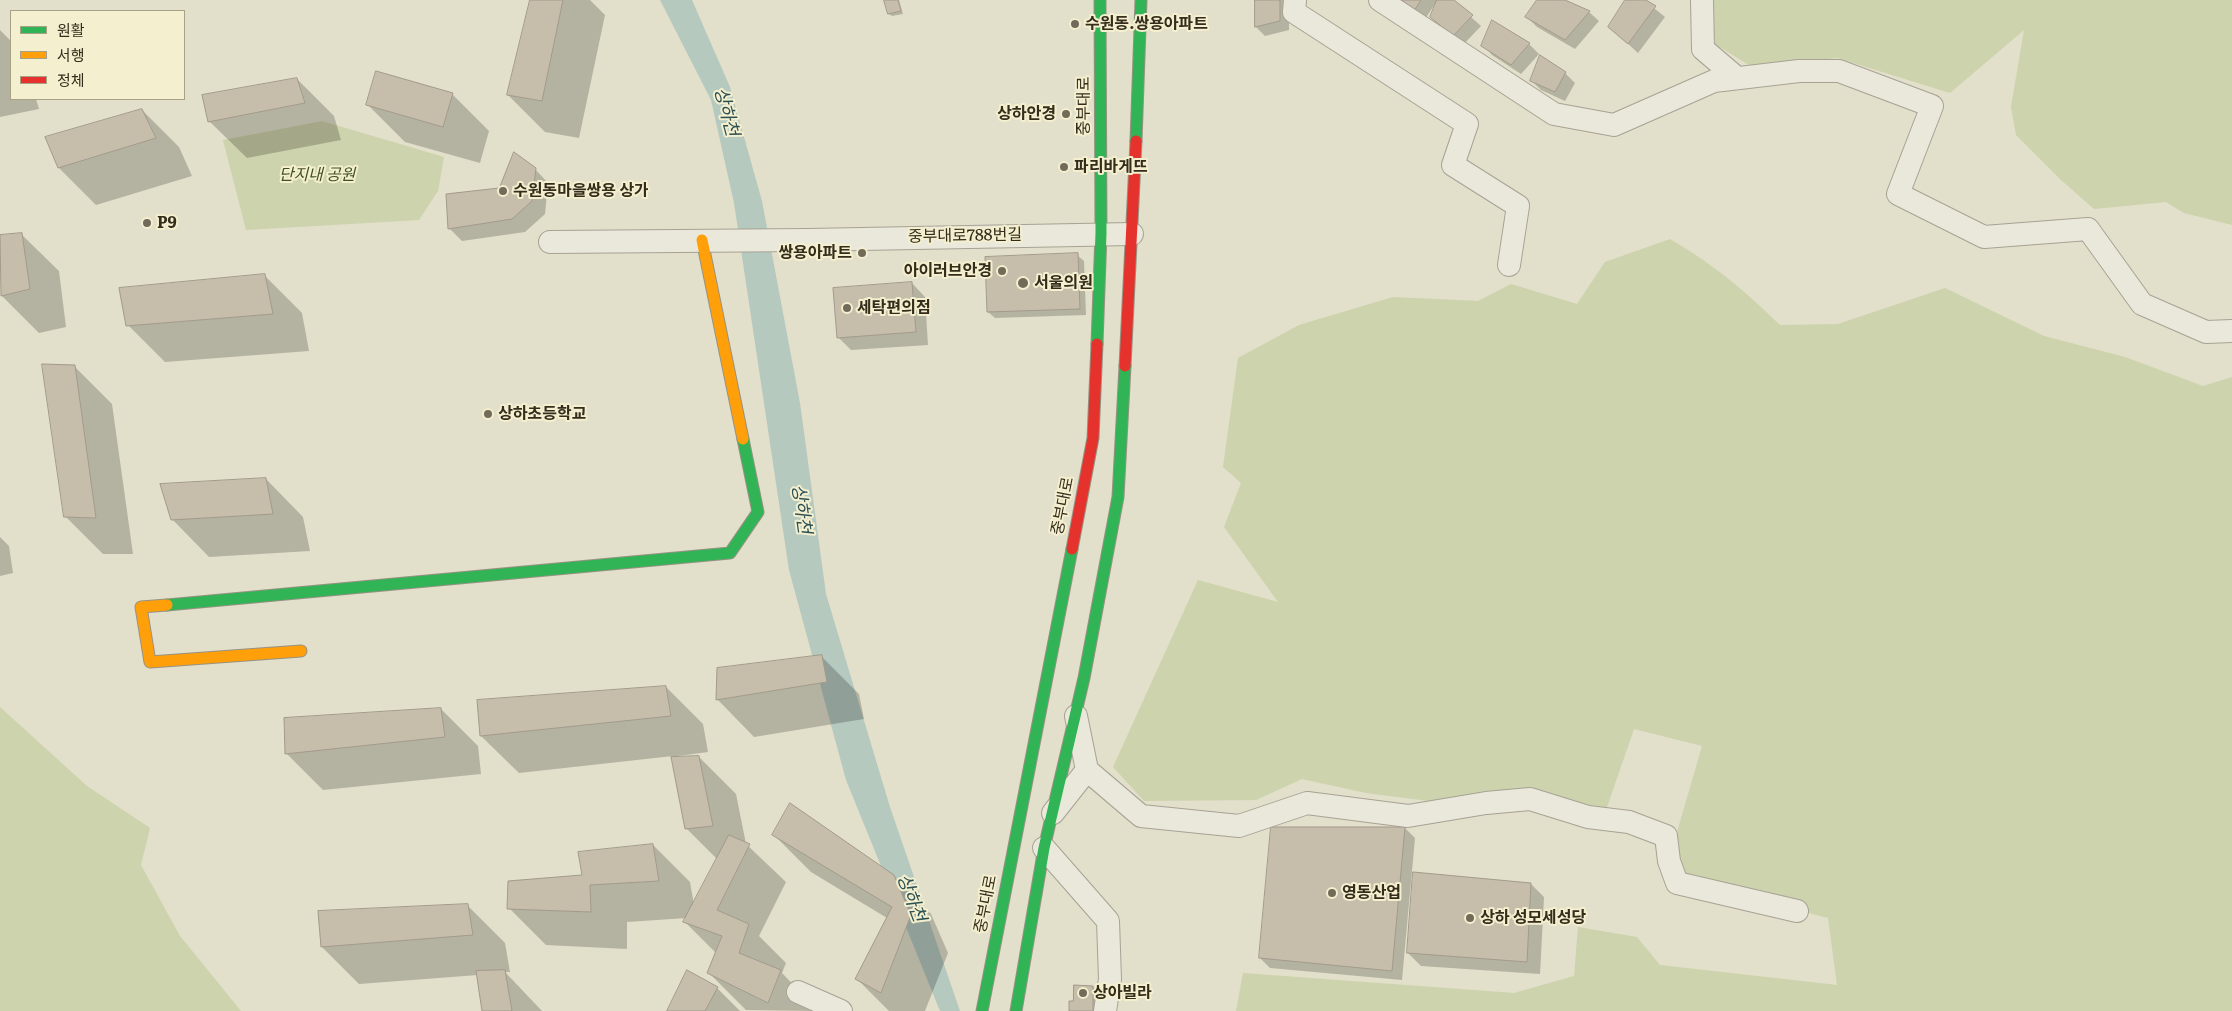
<!DOCTYPE html>
<meta charset="utf-8">
<style>
body{margin:0}
#map{position:relative;width:2232px;height:1011px;overflow:hidden;background:#e2dfca;font-family:Literata,"Noto Sans KR",serif}
canvas{display:block}
.legend{position:absolute;left:10px;top:10px;width:175px;height:90px;box-sizing:border-box;background:#f4efcf;border:1px solid #a8a187;margin:0;padding:6px 9px;list-style:none;font-size:15px;color:#352c1c}
.legend li{display:flex;align-items:center;gap:10px;height:25px}
.legend b{width:25px;border:1px solid #a8a187}
</style>
<div id="map">
<canvas width="2232" height="1011"></canvas>
<ul class="legend">
<li><b style="height:6px;background:#30b455"></b>원활</li>
<li><b style="height:6px;background:#ff9f0a"></b>서행</li>
<li><b style="height:6px;background:#e5322d"></b>정체</li>
</ul>
</div>
<script>
const context = document.querySelector('canvas').getContext('2d');
context.lineJoin = 'round';
function fillPath(path, color) {
  context.fillStyle = color;
  context.fill(path, 'evenodd');
}
function stroke(path, color, width, dash) {
  context.strokeStyle = color;
  context.lineWidth = width;
  context.lineCap = dash ? 'butt' : 'round';
  context.setLineDash(dash || []);
  context.stroke(path);
}
function label(font, color, halo, rows, align = 'center') {
  context.font = font + ' Literata,"Noto Sans KR",serif';
  context.lineWidth = 4;
  context.setLineDash([]);
  context.textBaseline = 'middle';
  context.strokeStyle = halo;
  context.fillStyle = color;
  for (const [text, x, y, turn = 0] of rows) {
    context.save();
    context.translate(x, y);
    context.rotate((+turn || 0) * Math.PI / 180);
    context.textAlign = isNaN(turn) ? turn : align;
    if (halo) context.strokeText(text, 0, 0);
    context.fillText(text, 0, 0);
    context.restore();
  }
}
const green = new Path2D(`
 M1711 0H2232V225L2184 213 2166 202 2094 209 2061 180 2016 135 2011 107 2024 30 1950 93 1837 58 1752 67 1715 44Z
 M322 121 444 157 438 191 419 220 246 230 223 140Z
 M1670 239C1713 264 1744 290 1780 325L1838 324 1945 288 2044 336 2125 357 2203 386 2232 377V1011H1236L1243 973 1514 993 1574 976 1578 927 1637 937 1660 965 1837 985 1828 918 1674 878 1673 846 1702 746 1634 729 1606 810 1532 788 1436 802 1366 793 1302 779 1256 800 1144 801 1113 767 1198 580 1278 602 1224 527 1241 483 1223 467 1238 358 1299 325 1393 297 1478 301 1511 284 1577 304 1605 262Z
 M0 707 87 786 150 828 141 865 180 936 241 1011H0Z`);
const water = new Path2D(`
 M660 0H692L730 87 762 201 800 403 826 594 890 807 960 1011H940L846 780 789 570 734 203 711 100Z`);
const shadow = new Path2D(`
 M531 0H590L605 15 579 138 545 132 508 95Z
 M885 0H899L903 14 892 16 889 14Z
 M1256 0H1289V30L1265 36 1256 27Z
 M1395 0H1452L1481 26 1463 45 1432 17 1437 1 1419 28Z
 M1538 0H1562L1589 12 1599 21 1575 49 1537 27 1527 17Z
 M1626 0H1644L1665 17 1638 53 1610 27Z
 M1493 22 1529 44 1539 54 1521 74 1492 55 1483 45Z
 M0 30 11 41V99H36L39 109 0 117Z
 M1565 73 1575 83 1565 101 1541 90 1531 80Z
 M297 79 334 116 341 140 247 158 209 121Z
 M452 94 489 131 480 163 405 142 368 105Z
 M142 110 179 147 192 176 96 205 59 168 47 137Z
 M535 169 548 183 545 214 525 232 462 241 449 228Z
 M21 234 59 271 66 327 39 333 2 296 0 237Z
 M1077 255 1084 261 1086 315 995 318 988 312Z
 M265 276 302 313 309 351 165 362 128 325Z
 M912 283 925 297 928 345 851 350 838 337Z
 M74 366 112 404 133 554H103L65 516Z
 M266 479 303 517 310 551 209 557 172 519Z
 M0 537 9 546 13 573 0 576Z
 M822 657 859 694 864 719 754 737 717 699Z
 M666 687 703 724 708 752 678 756V758L699 757 736 794 746 844 786 882 759 936 786 963 782 973 817 1009V1011L746 1010 709 973 716 953 685 922 687 918 627 922V949L546 945 509 908 653 845 690 882 694 905 717 859 686 828 673 756 519 773 481 736Z
 M441 709 478 746 481 774 323 790 286 753Z
 M1405 828 1415 838 1402 980 1270 968 1260 958Z
 M774 835 893 876 931 914 948 953 925 1011H889L856 978 887 918 811 872Z
 M1531 884 1544 897 1540 974 1421 966 1408 953Z
 M468 906 505 943 510 972H505L542 1011H483L478 975 359 984 322 947Z
 M1093 987 1112 1006V1011H1070Z
 M717 988 740 1011H669Z`);
const building = new Path2D(`
 M530 0H563L542 101 507 95Z
 M884 0H898L901 11 888 14Z
 M1255 0H1280V21L1255 27Z
 M1393 0H1421L1409 19Z
 M1437 0H1454L1473 15 1453 36 1430 17Z
 M1537 0H1565L1590 11 1565 40 1525 17Z
 M1625 0H1646L1656 6 1628 44 1608 27Z
 M1492 20 1530 43 1511 65 1481 46Z
 M1540 55 1566 72 1555 92 1530 81Z
 M376 71 453 93 443 127 366 105Z
 M297 78 305 103 208 122 202 95Z
 M142 109 156 138 58 168 45 137Z
 M514 152 536 168 532 201 512 219 448 229 446 194 499 188Z
 M22 233 30 289 1 296 0 235Z
 M1078 253 1080 309 987 312 985 257Z
 M265 274 273 314 126 326 119 288Z
 M912 282 916 332 837 338 833 288Z
 M42 364 75 365 96 518 64 517Z
 M266 478 273 514 171 520 160 484Z
 M822 655 827 682 716 700 717 668Z
 M666 686 671 716 480 736 477 700Z
 M441 708 445 737 285 754 284 718Z
 M699 756 713 826 685 829 671 757Z
 M790 803 894 875 911 915 881 993 855 979 892 907 772 835Z
 M1271 827H1405L1392 971 1259 958Z
 M729 835 750 844 717 910 749 924 739 953 781 970 768 1003 707 973 722 936 683 922Z
 M653 844 659 881 590 885 591 912 507 909 508 881 582 875 578 852Z
 M1413 872 1531 883 1527 962 1407 953Z
 M468 904 473 935 321 947 318 911Z
 M505 970 512 1011H482L476 971Z
 M687 970 718 987 705 1011H667Z
 M1074 985 1093 986V1011H1069V1001H1073Z`);
const street = new Path2D(`
 M1295 0 1294 12 1467 124 1453 165 1518 206 1509 265
 M1380 0 1554 114 1614 125 1714 81 1799 71H1839L1932 106 1898 194 1984 237 2088 229 2142 304 2206 332 2232 331
 M1702 0 1703 49 1737 78
 M550 242 807 240 1132 234
 M1076 716 1087 770 1141 816 1239 826 1307 803 1408 816 1486 803 1530 799 1588 817 1629 822 1666 836 1669 861 1677 883 1797 911
 M1053 813 1087 770
 M1044 848 1108 921 1110 979 1105 1011
 M798 992 841 1011`);
const fast = new Path2D(`
 M1136 141 1141 0
 M1097 344 1101 233 1100 0
 M167 605 730 553 758 512 743 439
 M982 1011 1072 549
 M1016 1011 1044 848 1084 678 1118 497 1125 366`);
const slow = new Path2D(`
 M702 240 743 439
 M167 605 141 607 150 662 301 651`);
const jam = new Path2D(`
 M1125 366 1136 141
 M1072 549 1093 438 1097 344`);
const markers = [
 [1075,24,5,"#726b59"],
 [1066,114,5,"#726b59"],
 [1064,167,5,"#726b59"],
 [503,191,5,"#726b59"],
 [147,223,5,"#726b59"],
 [862,253,5,"#726b59"],
 [1002,271,5,"#726b59"],
 [1023,283,6,"#726b59"],
 [847,308,5,"#726b59"],
 [488,414,5,"#726b59"],
 [1332,893,5,"#726b59"],
 [1470,918,5,"#726b59"],
 [1083,993,5,"#726b59"]
];
const poiNames = [
 ["수원동.쌍용아파트",1085,24],
 ["상하안경",1056,114,"right"],
 ["파리바게뜨",1074,167],
 ["수원동마을쌍용 상가",513,191],
 ["P9",157,223],
 ["쌍용아파트",852,253,"right"],
 ["아이러브안경",992,271,"right"],
 ["서울의원",1034,283],
 ["세탁편의점",857,308],
 ["상하초등학교",498,414],
 ["영동산업",1342,893],
 ["상하 성모세성당",1480,918],
 ["상아빌라",1093,993]
];
const streetNames = [
 ["중부대로",1084,106,-90],
 ["중부대로788번길",965,236,-1],
 ["중부대로",1063,506,-79],
 ["중부대로",986,904,-79]
];
const parkNames = [
 ["단지내 공원",317,175]
];
const waterNames = [
 ["상하천",726,112,75],
 ["상하천",801,509,82],
 ["상하천",911,898,69]
];
fillPath(green, '#cdd3ac');
fillPath(water, '#b5c9bf');
fillPath(shadow, '#0003');
fillPath(building, '#c6bdab');
stroke(building, '#a29a8a', 1);
stroke(street, '#a7a294', 24);
stroke(fast, '#979283', 13);
stroke(slow, '#979283', 13);
stroke(jam, '#979283', 13);
stroke(street, '#eae8db', 22);
stroke(fast, '#30b455', 11);
stroke(slow, '#ff9f0a', 11);
stroke(jam, '#e5322d', 11);
for (const [x, y, r, color] of markers) {
  const dot = new Path2D();
  dot.arc(x, y, r, 0, 2 * Math.PI);
  context.fillStyle = color;
  context.fill(dot);
  stroke(dot, '#f4efcf', 2);
}
label('bold 16px', '#352c1c', '#f4efcf', poiNames, 'left');
label('16px', '#352c1c', '#f4efcf', streetNames);
label('italic 16px', '#3f5123', '#f4efcf', parkNames);
label('italic 18px', '#2c5154', '#f4efcf', waterNames);
</script>
